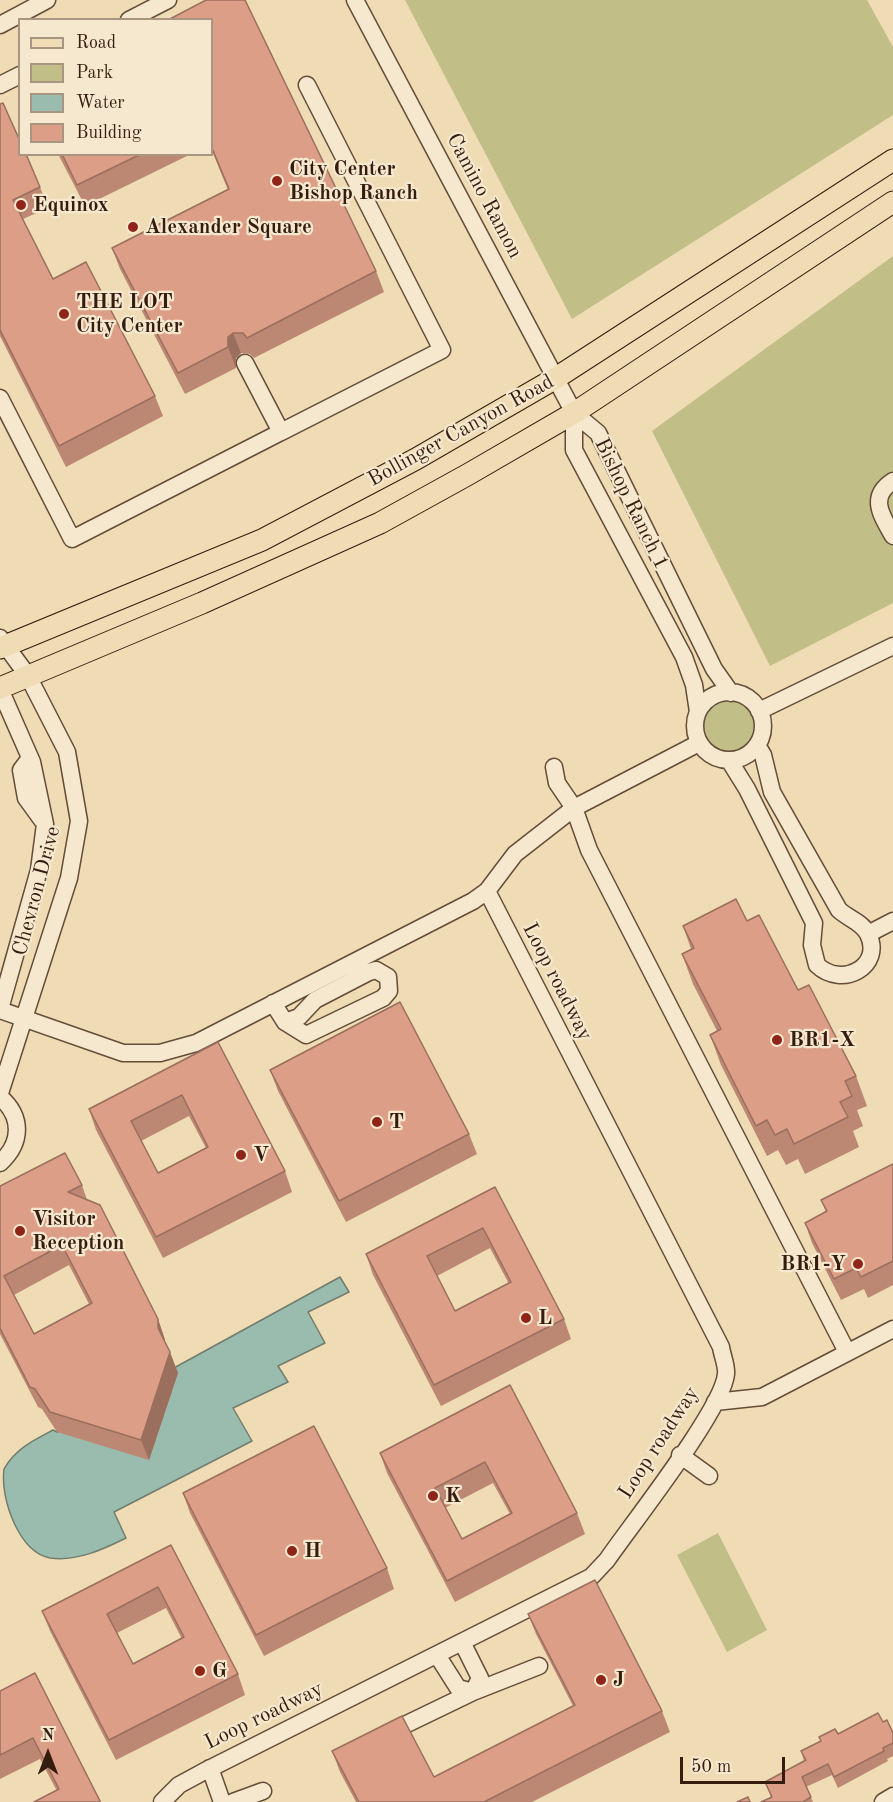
<!DOCTYPE html>
<style>
body{margin:0}
#map{position:relative;width:893px;height:1802px;overflow:hidden;background:#efdcb4;font-family:"Old Standard TT",serif}
canvas{display:block}
.legend{position:absolute;left:18px;top:18px;width:195px;height:138px;box-sizing:border-box;background:#f5e8ce;border:2px solid #a89682;margin:0;padding:8px 10px;list-style:none;font-size:18px;color:#351c0f}
.legend li{display:flex;align-items:center;gap:12px;height:30px}
.legend b{width:30px;border:2px solid #a89682}
.north{position:absolute;left:18px;top:1724px;width:60px;height:60px;-webkit-text-stroke:4px #f5e8ce;paint-order:stroke;rotate:0deg;font-size:16px;font-weight:700;line-height:24px;text-align:center;color:#351c0f}
.north::after{content:'';display:block;margin:auto;width:21px;height:27px;background:#351c0f;clip-path:polygon(50% 0,100% 100%,50% 72%,0 100%)}
.scale{position:absolute;left:680px;top:1757px;width:105px;height:27px;box-sizing:border-box;border:3px solid #351c0f;border-top:0;padding-left:8px;font-size:18px;line-height:21px;white-space:nowrap;color:#351c0f;-webkit-text-stroke:4px #f5e8ce;paint-order:stroke}
</style>
<div id="map">
<canvas width="893" height="1802"></canvas>
<ul class="legend">
<li><b style="height:8px;background:#efdcb4"></b>Road</li>
<li><b style="height:16px;background:#c1be87"></b>Park</li>
<li><b style="height:16px;background:#9abcae"></b>Water</li>
<li><b style="height:16px;background:#dc9e86"></b>Building</li>
</ul>
<div class="north">N</div>
<div class="scale">50 m</div>
</div>
<script>
const context = document.querySelector('canvas').getContext('2d');
context.lineJoin = 'round';
function fillPath(path, color) {
  context.fillStyle = color;
  context.fill(path, 'evenodd');
}
function stroke(path, color, width, dash) {
  context.strokeStyle = color;
  context.lineWidth = width;
  context.lineCap = dash ? 'butt' : 'round';
  context.setLineDash(dash || []);
  context.stroke(path);
}
function label(font, color, halo, rows, align = 'center') {
  context.font = font + ' "Old Standard TT",serif';
  context.lineWidth = 4.5;
  context.setLineDash([]);
  context.textBaseline = 'middle';
  context.strokeStyle = halo;
  context.fillStyle = color;
  for (const [text, x, y, turn = 0] of rows) {
    context.save();
    context.translate(x, y);
    context.rotate((+turn || 0) * Math.PI / 180);
    context.textAlign = isNaN(turn) ? turn : align;
    if (halo) context.strokeText(text, 0, 0);
    context.fillText(text, 0, 0);
    context.restore();
  }
}
const green = new Path2D(`
 M405 0H867L893 47V115L572 319Z
 M893 256V603L770 666 652 431Z
 M704 727a26 26 0 1 1 52 0a26 26 0 1 1-52 0Z
 M718 1533 767 1630 727 1652 677 1555Z`);
const water = new Path2D(`
 M340 1277 349 1292 308 1312 325 1343 278 1366 288 1382 233 1408 252 1441 114 1512 126 1538C104 1549 76 1562 50 1558 19 1552 0 1499 4 1469 15 1449 34 1440 53 1430L57 1432Z`);
const minor = new Path2D(`
 M355 0 574 413 598 433 714 669 731 693
 M129 20 168 0
 M0 25 47 0
 M0 85 20 75
 M0 398 72 539 281 432 245 363
 M574 413V450L684 657 694 685 698 712
 M281 432 442 350 307 85
 M893 481C868 497 882 516 893 536
 M0 638 28 676 67 752 79 821 69 878 0 1093
 M0 689 32 762 45 824 39 870 0 1009
 M695 726a34 34 0 1 1 68 0a34 34 0 1 1-68 0Z
 M759 711 893 646
 M30 758 21 770 26 798 42 820
 M729 760 747 789 814 923 812 945 817 965C842 989 884 966 868 934 862 922 849 919 839 910L772 792 763 755 757 745
 M554 767 557 783 574 808 589 850 847 1352
 M868 934 893 921
 M273 1003 285 1022 306 1035 383 998 389 991 388 977 376 970 369 972 315 1000 299 1017 285 1022
 M0 1010 123 1053H160L196 1043 473 901 487 891 515 854 574 808 699 743
 M0 1097C23 1117 22 1143 0 1163
 M715 1402 762 1397 893 1329
 M680 1455 709 1476
 M462 1642 480 1678 473 1692
 M437 1655 458 1688 473 1692
 M386 1734 473 1692 539 1666
 M210 1768 222 1802
 M162 1802 179 1785 203 1772 591 1577 607 1560C631 1525 723 1409 726 1374 727 1366 722 1355 721 1347L487 891
 M233 1802 263 1791
 M883 1802 893 1796`);
const major = new Path2D(`
 M0 648 262 540 416 459 556 378 893 160
 M0 688 202 603 380 523 467 475 574 413 893 202`);
const wall = new Path2D(`
 M212 20 376 271 384 292 254 358 250 354 241 353 236 358V368L185 394 120 269 112 248 228 190 212 151Z
 M0 104 40 187 48 208 23 219 53 279 155 396 163 416 66 467 0 336Z
 M58 154H191L85 206Z
 M747 921 798 990 856 1076 867 1106 857 1110 863 1126 853 1131 859 1147 805 1174 798 1159 786 1165 778 1150 767 1156 721 1065 710 1035 717 1031 693 984 682 954 691 949 683 926Z
 M218 1042 285 1171 292 1192 163 1258 96 1130 89 1109ZM189 1116 206 1148 158 1173 141 1141Z
 M270 1070 469 1134 477 1154 346 1222 278 1091Z
 M893 1164V1285L868 1298 864 1289 841 1300 812 1243 805 1223 826 1212 821 1200Z
 M82 1185 87 1200 158 1319 165 1340V1342L178 1373 149 1460 57 1432 42 1409 38 1407 0 1334V1186ZM69 1265 89 1304 34 1334 14 1295Z
 M495 1187 564 1319 571 1339 441 1406 373 1275 366 1254ZM490 1248 509 1284 455 1311 437 1276Z
 M510 1385 577 1513 585 1534 455 1602 387 1473 380 1453ZM493 1483 510 1514 462 1539 445 1508Z
 M183 1493 387 1568 394 1589 264 1656 190 1513Z
 M171 1545 238 1674 245 1695 116 1760 50 1631 42 1611ZM166 1608 182 1639 133 1664 117 1633Z
 M528 1614 662 1711 670 1732 532 1802H356L340 1772 332 1751 434 1777 573 1706 536 1634Z
 M35 1673 101 1802H34L57 1791 40 1759 0 1779V1691Z
 M883 1722 893 1733V1756L887 1759 888 1761 838 1788 832 1775 806 1787 813 1802H761L771 1797 765 1782 804 1761 801 1751 838 1734Z`);
const shadedWall = new Path2D(`
 M233 333 241 353 236 358V368L228 347V337Z
 M158 1319 165 1340V1349L158 1328Z
 M170 1352 178 1373 149 1460 141 1440Z`);
const building = new Path2D(`
 M206 0H245L376 271 247 338 243 333H233L228 337V347L178 373 112 248 229 189 212 148V20H168Z
 M3 103 20 141V154H26L40 187 13 200 53 279 86 262 155 396 59 446 0 330V104Z
 M62 154H141L77 185Z
 M736 899 747 921 759 915 798 990 809 985 856 1076 845 1081 852 1096 840 1102 848 1117 794 1144 787 1129 775 1135 767 1120 756 1126 710 1035 721 1029 682 954 694 948 683 926Z
 M400 1002 469 1134 339 1201 270 1070Z
 M218 1042 285 1171 156 1237 89 1109ZM182 1095 208 1147 158 1173 131 1121Z
 M65 1153 82 1185 68 1192 100 1205 158 1319V1328L170 1352 141 1440 50 1412 35 1389 30 1387 0 1328V1186ZM62 1245 92 1303 34 1334 4 1276Z
 M893 1164V1261L861 1277 856 1268 834 1279 805 1223 827 1211 821 1200Z
 M495 1187 564 1319 434 1385 366 1254ZM483 1228 511 1282 455 1311 427 1256Z
 M510 1385 577 1513 447 1581 380 1453ZM485 1462 512 1513 462 1539 435 1488Z
 M314 1426 387 1568 256 1635 183 1493Z
 M171 1545 238 1674 109 1740 42 1611ZM158 1587 184 1637 133 1664 107 1614Z
 M595 1580 662 1711 484 1802H359L332 1751 402 1716 434 1777 575 1705 528 1614Z
 M35 1673 100 1801 98 1802H34L59 1789 33 1738 0 1755V1691Z
 M878 1713 883 1722 887 1720 893 1733V1743L883 1748 884 1751 834 1777 828 1764 802 1777 811 1797 803 1802H761L772 1797 765 1782 806 1760 801 1751 821 1741 819 1737 835 1729 838 1734Z
 M748 1797 750 1802H737Z`);
const markers = [
 [277,181,6,"#8f2418"],
 [21,205,6,"#8f2418"],
 [133,227,6,"#8f2418"],
 [64,314,6,"#8f2418"],
 [777,1040,6,"#8f2418"],
 [377,1122,6,"#8f2418"],
 [241,1155,6,"#8f2418"],
 [20,1231,6,"#8f2418"],
 [858,1264,6,"#8f2418"],
 [526,1318,6,"#8f2418"],
 [433,1496,6,"#8f2418"],
 [292,1551,6,"#8f2418"],
 [200,1671,6,"#8f2418"],
 [601,1680,6,"#8f2418"]
];
const poiNames = [
 ["City Center",289,169],
 ["Bishop Ranch",289,193],
 ["Equinox",33,205],
 ["Alexander Square",145,227],
 ["THE LOT",76,302],
 ["City Center",76,326],
 ["BR1-X",789,1040],
 ["T",389,1122],
 ["V",253,1155],
 ["Visitor",32,1219],
 ["Reception",32,1243],
 ["BR1-Y",846,1264,"right"],
 ["L",538,1318],
 ["K",445,1496],
 ["H",304,1551],
 ["G",212,1671],
 ["J",613,1680]
];
const streetNames = [
 ["Camino Ramon",484,196,62],
 ["Bollinger Canyon Road",461,431,-29],
 ["Bishop Ranch 1",631,504,64],
 ["Chevron Drive",37,891,-75],
 ["Loop roadway",557,982,63],
 ["Loop roadway",659,1443,-57],
 ["Loop roadway",264,1716,-26]
];
fillPath(green, '#c1be87');
fillPath(water, '#9abcae');
stroke(water, '#727c6e', 1.5);
stroke(minor, '#644c38', 19);
stroke(major, '#351c0f', 23);
stroke(minor, '#f5e8ce', 16);
stroke(major, '#efdcb4', 21);
fillPath(wall, '#bd8873');
fillPath(shadedWall, '#9a6f5e');
fillPath(building, '#dc9e86');
stroke(building, '#9a6f5e', 1.5);
for (const [x, y, r, color] of markers) {
  const dot = new Path2D();
  dot.arc(x, y, r, 0, 2 * Math.PI);
  context.fillStyle = color;
  context.fill(dot);
  stroke(dot, '#f5e8ce', 2);
}
label('bold 21px', '#351c0f', '#f5e8ce', poiNames, 'left');
label('21px', '#351c0f', '#f5e8ce', streetNames);
</script>
